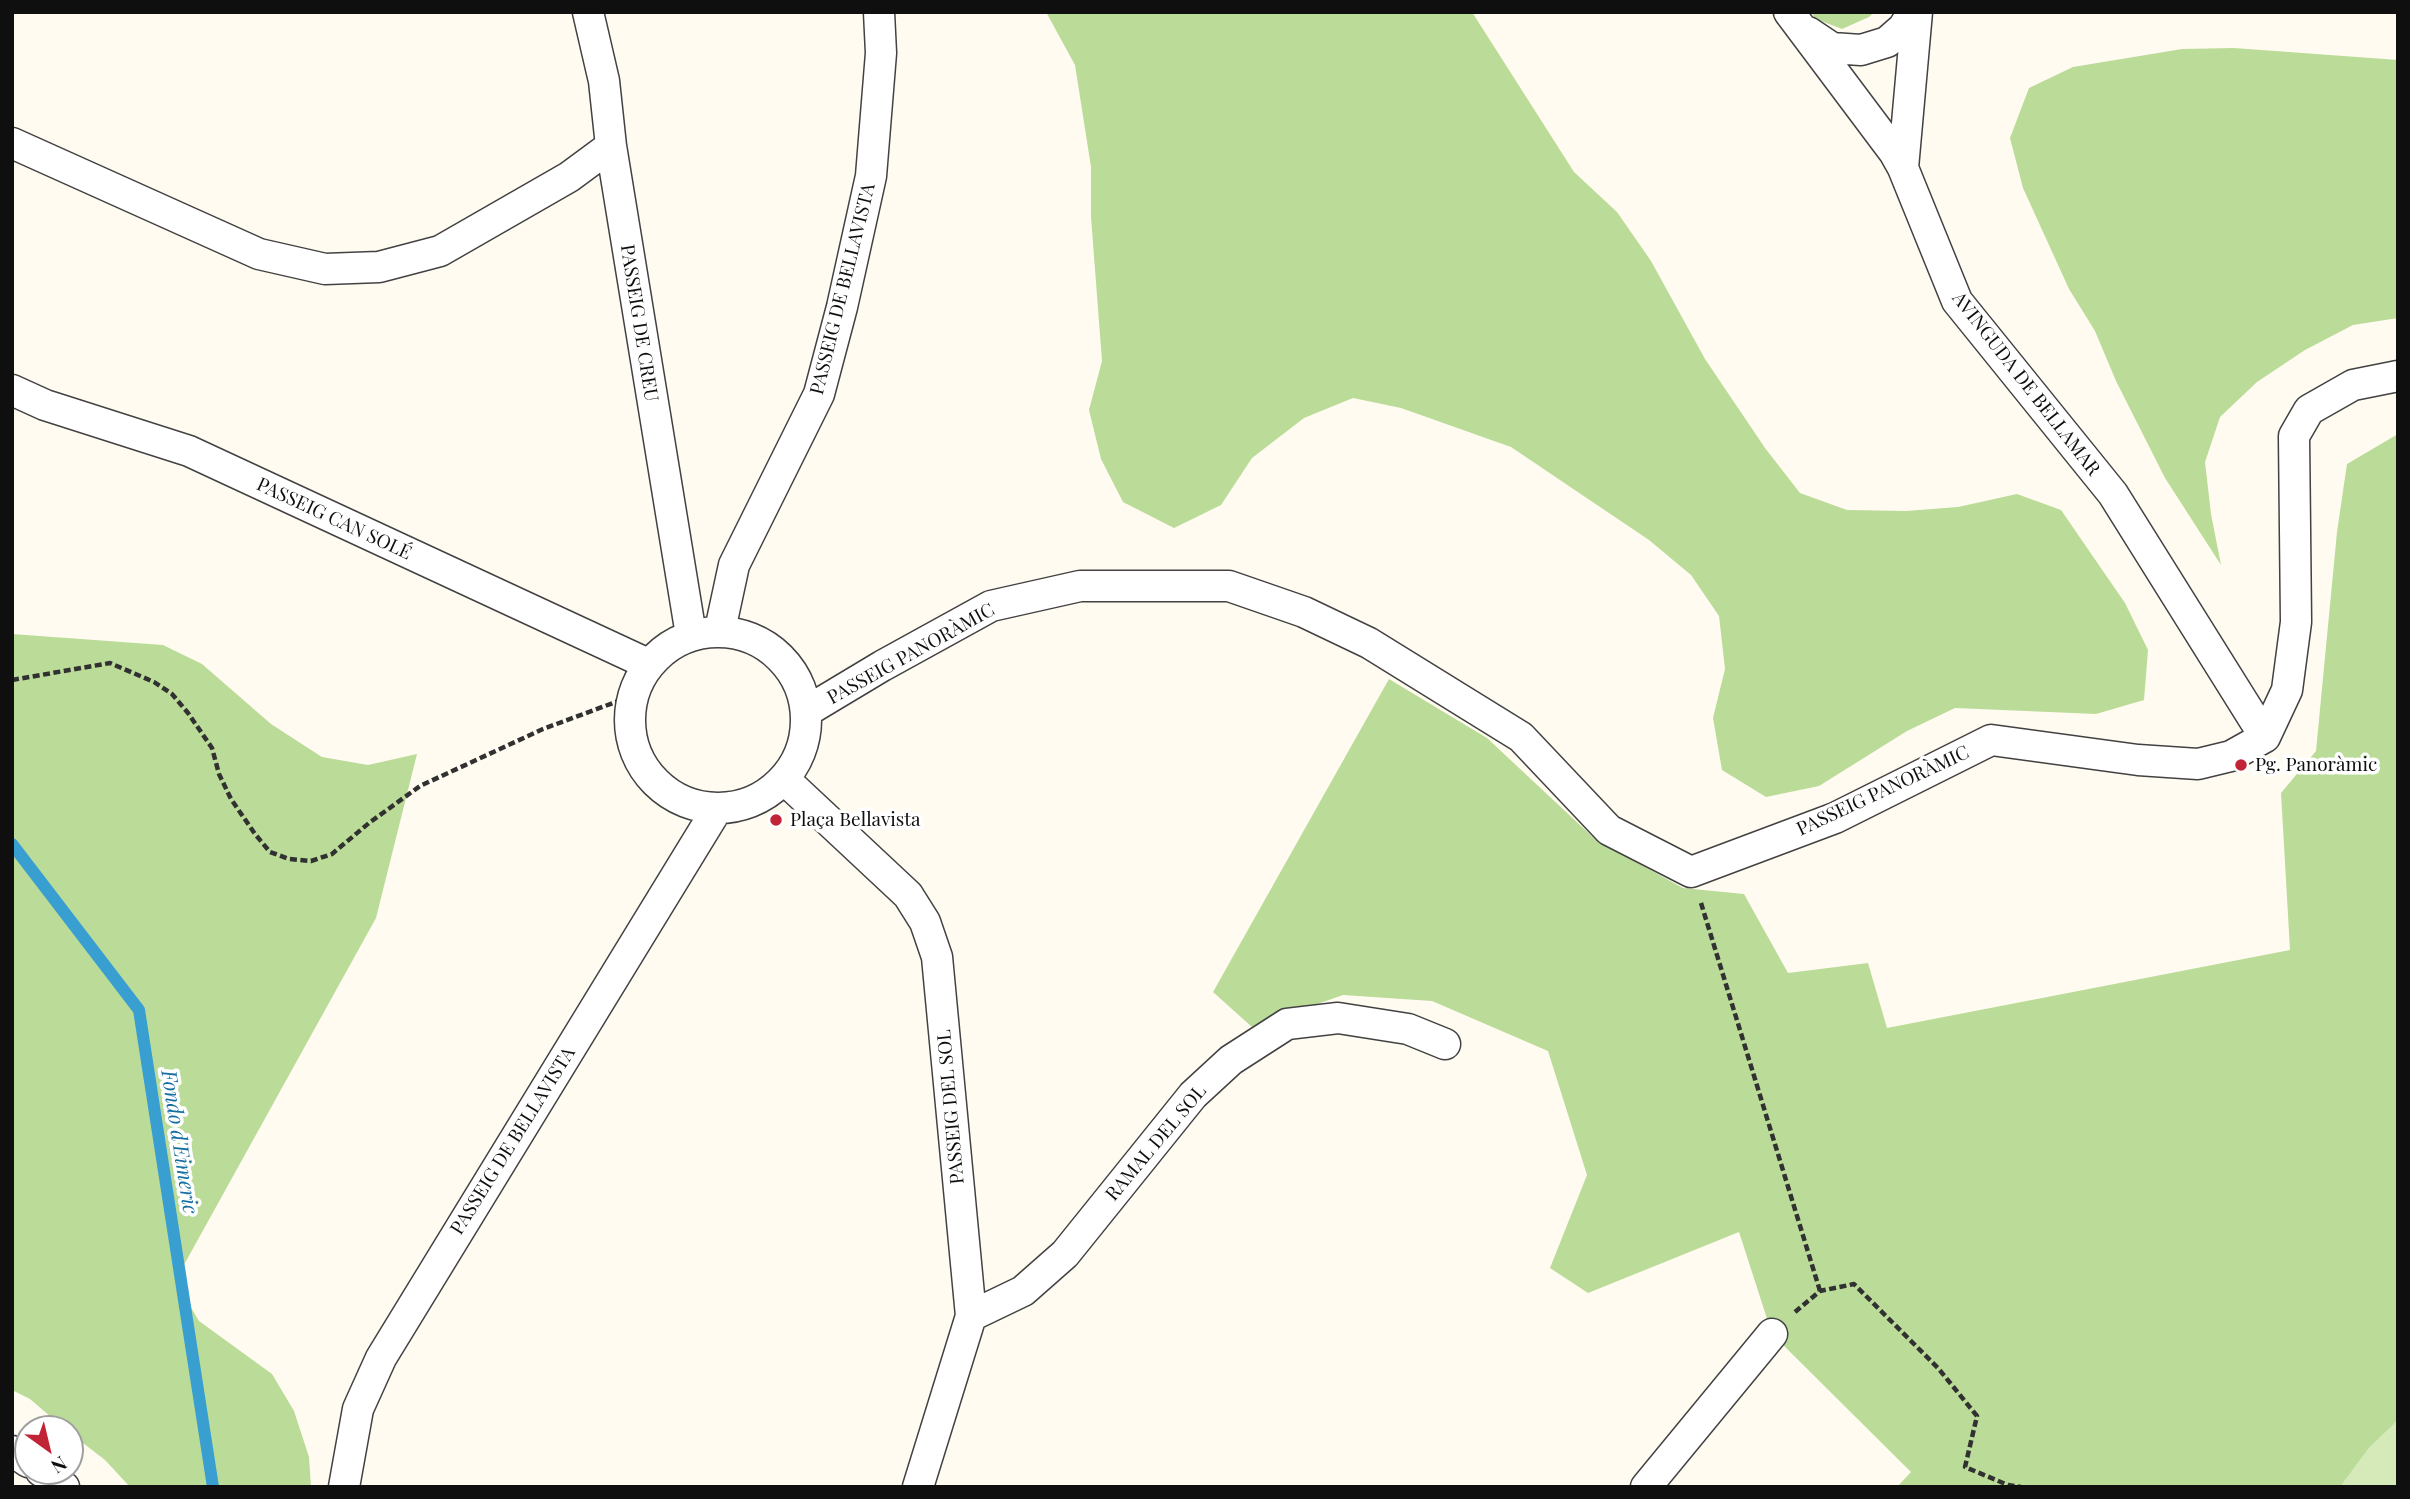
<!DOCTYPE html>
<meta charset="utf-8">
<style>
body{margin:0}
#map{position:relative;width:2410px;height:1499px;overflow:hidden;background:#fffbf0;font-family:"Playfair Display",serif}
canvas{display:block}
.frame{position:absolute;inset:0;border:14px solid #0f0f0f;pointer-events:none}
.north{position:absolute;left:14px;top:1415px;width:70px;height:70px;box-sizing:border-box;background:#fff;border:2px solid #9f9f9f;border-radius:50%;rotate:146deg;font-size:19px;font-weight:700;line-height:28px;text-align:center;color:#0f0f0f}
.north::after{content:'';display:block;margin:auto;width:24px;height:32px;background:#c22437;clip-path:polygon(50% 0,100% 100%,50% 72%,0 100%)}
</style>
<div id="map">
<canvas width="2410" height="1499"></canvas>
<div class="frame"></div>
<div class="north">N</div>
</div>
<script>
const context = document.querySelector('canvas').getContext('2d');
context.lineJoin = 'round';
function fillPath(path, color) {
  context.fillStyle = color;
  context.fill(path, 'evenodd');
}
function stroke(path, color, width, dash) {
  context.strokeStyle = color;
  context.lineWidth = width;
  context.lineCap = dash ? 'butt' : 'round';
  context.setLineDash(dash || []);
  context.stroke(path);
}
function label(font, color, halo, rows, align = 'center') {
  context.font = font + ' "Playfair Display",serif';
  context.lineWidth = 7;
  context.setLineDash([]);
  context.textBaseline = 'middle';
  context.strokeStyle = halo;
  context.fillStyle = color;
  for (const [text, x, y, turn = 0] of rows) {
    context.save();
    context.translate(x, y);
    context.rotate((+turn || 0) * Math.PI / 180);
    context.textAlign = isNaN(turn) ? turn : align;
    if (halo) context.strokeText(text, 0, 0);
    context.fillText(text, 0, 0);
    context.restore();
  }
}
const green = new Path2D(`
 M2398 1420V1487H2340L2369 1448Z`);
const forest = new Path2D(`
 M1046 12H1472L1574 172 1617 212 1651 261 1705 359 1765 448 1800 493 1847 510 1906 511 1958 507 2017 494 2061 510 2125 603 2148 650 2144 700 2096 714 1955 708 1907 731 1819 786 1766 797 1722 770 1713 718 1725 669 1719 616 1691 575 1649 540 1511 447 1401 408 1353 398 1304 418 1252 458 1221 505 1174 528 1123 502 1101 459 1089 410 1102 361 1091 217V167L1075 65Z
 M1811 12H1874L1869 17 1842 29 1816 19Z
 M2234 48 2398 60V318L2353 325 2305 350 2257 382 2220 417 2205 462 2211 514 2221 565 2165 478 2116 381 2095 331 2069 289 2023 188 2010 138 2029 88 2073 67 2182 49Z
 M2398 434V1420L2369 1448 2340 1487H1897L1911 1472 1772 1334 1739 1232 1588 1293 1550 1268 1587 1175 1548 1051 1432 1001 1343 995 1252 1027 1213 992 1389 679 1487 738 1596 840 1683 888 1744 894 1788 973 1868 963 1887 1028 2290 950 2281 793 2316 751 2337 532 2347 464Z
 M12 634 163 645 202 664 271 724 322 757 368 765 417 754 376 918 175 1281 199 1321 272 1374 294 1411 309 1457 311 1487H130L105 1460 70 1433V1429H65L30 1399 12 1390Z`);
const stream = new Path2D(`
 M12 844 139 1010 213 1487`);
const path = new Path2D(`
 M12 680 110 663 154 682 172 694 188 713 212 748 219 774 231 799 255 834 270 852 289 859 311 861 332 854 369 823 420 786 543 729 632 696
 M1701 903 1820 1291
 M1795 1312 1820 1291 1854 1284 1938 1368 1977 1416 1965 1467 2008 1485 2021 1487`);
const minor = new Path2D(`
 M588 12 604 81 611 146 691 635
 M1789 12 1894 152 1903 168 1957 301 2113 494 2265 737
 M1808 32 1832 48 1861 50 1887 42 1903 28 1913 12
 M12 143 259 254 325 269 379 267 440 251 569 177 611 146
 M1903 168 1917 12
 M12 390 45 405 189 451 648 664
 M720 630 734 565 819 394 842 307 871 176 881 53 879 12
 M630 720a88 88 0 1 1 176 0a88 88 0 1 1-176 0Z
 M807 711 882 666 991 606 1080 586H1229L1304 612 1369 643 1521 737 1609 830 1691 872 1835 818 1991 740 2138 760 2198 764 2231 756 2265 737 2287 690 2296 622 2294 436 2309 410 2353 385 2398 376
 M784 779 908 895 925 922 937 957 971 1316 918 1487
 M971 1316 1023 1291 1065 1254 1193 1095 1231 1060 1287 1024 1338 1018 1408 1029 1445 1044
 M12 1451 28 1462
 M41 1471 64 1487
 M344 1487 358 1409 381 1358 717 809
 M1646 1487 1772 1334`);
const markers = [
 [2241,765,7,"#c22437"],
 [776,820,7,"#c22437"]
];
const streetNames = [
 ["PASSEIG DE BELLAVISTA",843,289,-76],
 ["PASSEIG DE CREU",639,323,81],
 ["AVINGUDA DE BELLAMAR",2026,384,52],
 ["PASSEIG CAN SOLÉ",334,519,25],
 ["PASSEIG PANORÀMIC",911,654,-29],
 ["PASSEIG PANORÀMIC",1883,791,-25],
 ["PASSEIG DEL SOL",951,1107,-95],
 ["PASSEIG DE BELLAVISTA",513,1141,-58],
 ["RAMAL DEL SOL",1156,1143,-50]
];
const poiNames = [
 ["Pg. Panoràmic",2255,765],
 ["Plaça Bellavista",790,820]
];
const waterNames = [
 ["Fondo d'Eimeric",179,1142,81]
];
fillPath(green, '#d6eab9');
fillPath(forest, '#bbdb98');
stroke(stream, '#399fd0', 12);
stroke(minor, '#424242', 33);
stroke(path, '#313131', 4.5, [7, 3.5]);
stroke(minor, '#fff', 30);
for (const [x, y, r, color] of markers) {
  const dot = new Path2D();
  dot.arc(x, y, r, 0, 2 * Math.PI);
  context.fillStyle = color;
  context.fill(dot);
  stroke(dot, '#fff', 2.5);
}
label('19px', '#0f0f0f', '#fff', streetNames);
label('19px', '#0f0f0f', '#fff', poiNames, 'left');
label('italic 21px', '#156fa3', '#fff', waterNames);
</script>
